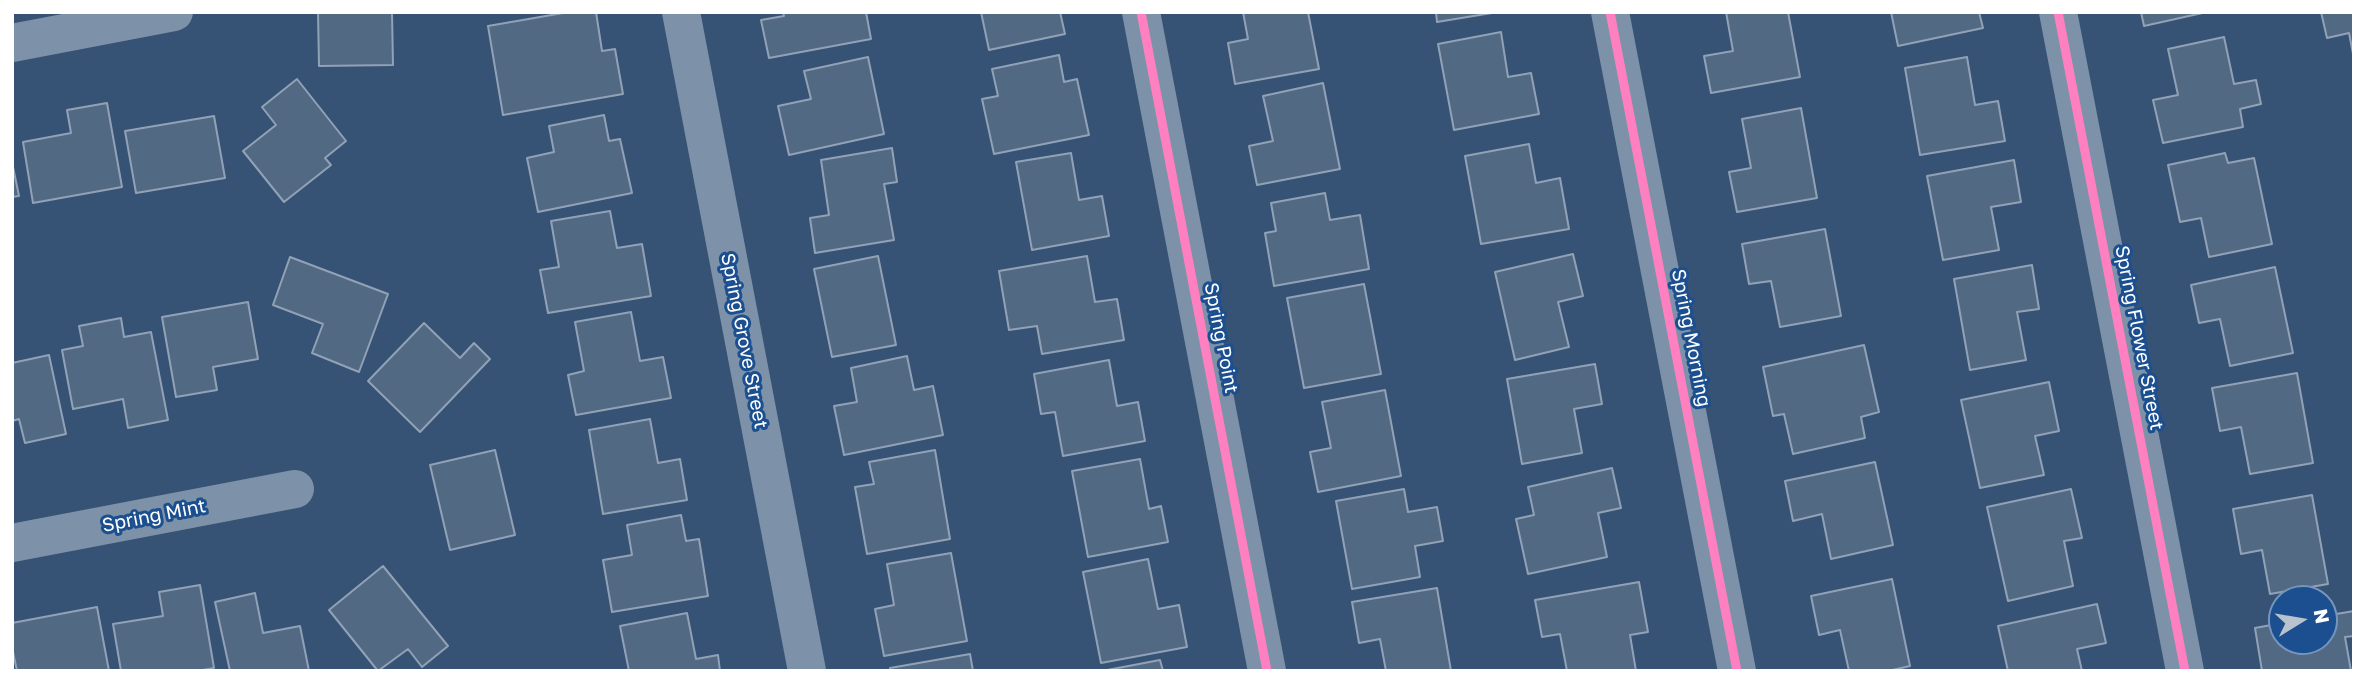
<!DOCTYPE html>
<style>
body{margin:0}
#map{position:relative;width:2366px;height:683px;overflow:hidden;background:#365274;font-family:"Golos Text",sans-serif}
canvas{display:block}
.frame{position:absolute;inset:0;border:14px solid #fff;pointer-events:none}
.north{position:absolute;left:2268px;top:585px;width:70px;height:70px;box-sizing:border-box;background:#1b4f8f;border:2px solid #7695bc;border-radius:50%;rotate:79deg;font-size:19px;font-weight:700;line-height:28px;text-align:center;color:#fff}
.north::after{content:'';display:block;margin:auto;width:24px;height:32px;background:#b9c2ce;clip-path:polygon(50% 0,100% 100%,50% 72%,0 100%)}
</style>
<div id="map">
<canvas width="2366" height="683"></canvas>
<div class="frame"></div>
<div class="north">N</div>
</div>
<script>
const context = document.querySelector('canvas').getContext('2d');
context.lineJoin = 'round';
function fillPath(path, color) {
  context.fillStyle = color;
  context.fill(path, 'evenodd');
}
function stroke(path, color, width, dash) {
  context.strokeStyle = color;
  context.lineWidth = width;
  context.lineCap = dash ? 'butt' : 'round';
  context.setLineDash(dash || []);
  context.stroke(path);
}
function label(font, color, halo, rows, align = 'center') {
  context.font = font + ' "Golos Text",sans-serif';
  context.lineWidth = 6;
  context.setLineDash([]);
  context.textBaseline = 'middle';
  context.strokeStyle = halo;
  context.fillStyle = color;
  for (const [text, x, y, turn = 0] of rows) {
    context.save();
    context.translate(x, y);
    context.rotate((+turn || 0) * Math.PI / 180);
    context.textAlign = isNaN(turn) ? turn : align;
    if (halo) context.strokeText(text, 0, 0);
    context.fillText(text, 0, 0);
    context.restore();
  }
}
const building = new Path2D(`
 M318 12H392L393 65 319 66Z
 M569 12H596L602 51 615 49 623 94 503 115 488 26Z
 M783 12H866L871 39 769 58 761 20 784 16Z
 M981 12H1060L1065 34 989 50Z
 M1243 12H1308L1319 69 1235 84 1228 43 1248 39Z
 M1436 12H1498L1437 22Z
 M1726 12H1788L1800 77 1711 93 1704 56 1733 51Z
 M1891 12H1979L1983 28 1898 46Z
 M2141 12H2207L2144 26Z
 M2321 12H2354V59L2349 33 2327 38Z
 M1501 32 1508 77 1531 73 1539 114 1454 130 1438 44Z
 M2224 37 2234 84 2256 80 2261 104 2240 109 2243 127 2163 143 2153 100 2178 95 2168 49Z
 M1059 55 1064 82 1077 79 1089 135 994 154 982 99 998 96 992 69Z
 M868 57 884 134 789 155 778 106 811 99 804 71Z
 M1967 57 1975 105 1998 101 2005 141 1920 155 1905 68Z
 M297 79 346 141 325 158 331 165 284 202 243 151 276 125 262 107Z
 M1323 83 1340 169 1257 185 1249 146 1273 141 1263 96Z
 M107 103 122 187 33 203 23 142 71 133 67 110Z
 M1801 108 1817 198 1737 212 1729 172 1751 168 1742 119Z
 M604 115 609 141 620 139 632 193 538 212 527 158 554 152 549 126Z
 M214 116 225 178 136 193 125 131Z
 M1529 144 1536 183 1560 178 1569 229 1481 244 1465 156Z
 M892 148 897 182 884 184 894 240 815 253 810 218 829 215 821 160Z
 M1071 153 1079 200 1102 196 1109 236 1032 250 1016 162Z
 M2225 153 2228 163 2254 158 2272 244 2209 257 2201 218 2180 222 2168 165Z
 M2014 160 2021 202 1991 207 1999 250 1943 260 1927 176Z
 M12 162 19 196 12 197Z
 M1325 193 1330 220 1360 215 1369 269 1274 286 1265 233 1276 231 1271 203Z
 M610 211 617 248 642 244 651 296 548 313 540 270 559 267 551 221Z
 M1825 229 1841 316 1780 327 1771 281 1749 284 1742 244Z
 M1573 254 1583 296 1558 302 1569 347 1515 360 1495 272Z
 M878 256 896 345 832 357 814 269Z
 M1087 256 1095 302 1117 299 1124 340 1042 354 1037 326 1009 330 999 271Z
 M290 257 388 294 359 372 312 353 323 324 273 305Z
 M2032 265 2039 309 2017 312 2026 360 1970 370 1954 279Z
 M2275 267 2293 353 2230 366 2220 319 2199 323 2191 285Z
 M1364 284 1381 374 1304 388 1287 298Z
 M248 302 258 359 213 367 217 390 176 397 162 317Z
 M631 312 640 361 663 357 671 398 576 415 568 375 584 371 575 322Z
 M121 318 124 337 151 332 168 420 128 428 123 399 73 409 62 350 83 346 79 326Z
 M424 323 460 358 474 343 490 359 420 432 368 381Z
 M1864 345 1879 412 1861 417 1865 438 1793 454 1784 414 1773 416 1763 367Z
 M49 355 66 434 25 443 19 419 12 421V363Z
 M907 356 914 390 933 386 943 435 844 455 834 406 857 402 851 368Z
 M1109 360 1117 406 1138 402 1145 441 1063 456 1055 412 1041 414 1034 374Z
 M1595 364 1602 404 1574 409 1582 453 1522 464 1507 379Z
 M2297 373 2313 463 2250 474 2241 427 2220 431 2212 388Z
 M2049 382 2059 431 2035 436 2044 475 1980 488 1961 400Z
 M1385 390 1401 476 1318 492 1310 452 1331 448 1322 402Z
 M650 419 658 463 680 459 687 500 603 514 589 430Z
 M495 450 515 535 450 550 430 465Z
 M935 450 950 539 867 554 855 487 874 484 869 462Z
 M1140 459 1149 509 1161 506 1168 542 1088 557 1072 471Z
 M1875 462 1893 545 1831 559 1822 514 1793 521 1785 481Z
 M1612 468 1621 508 1598 513 1607 557 1528 574 1516 519 1534 515 1528 487Z
 M1404 489 1408 512 1437 507 1443 541 1415 546 1420 577 1352 589 1336 501Z
 M2071 489 2082 538 2064 541 2073 586 2008 601 1987 507Z
 M2312 495 2328 584 2270 594 2262 550 2241 554 2233 509Z
 M681 515 686 541 699 539 708 596 612 612 603 560 632 555 627 525Z
 M951 553 967 641 884 656 875 609 894 605 887 564Z
 M1148 559 1158 609 1179 605 1187 647 1101 663 1083 572Z
 M383 566 448 646 422 667 408 649 378 671 329 610Z
 M1892 579 1910 666 1888 671H1849L1840 630 1819 635 1811 596Z
 M1639 582 1648 632 1630 635 1636 671H1567L1560 634 1542 637 1535 600Z
 M200 585 214 668 197 671H121L113 624 163 616 159 592Z
 M1437 588 1451 671H1386L1380 639 1359 643 1352 602Z
 M255 593 263 633 300 626 309 671H230L215 602Z
 M2097 604 2106 643 2077 649 2082 671H2008L1998 626Z
 M97 607 109 671H17L12 647V623Z
 M2354 611V636L2345 637 2351 671H2262L2255 628 2282 623V641H2324V616Z
 M687 613 696 659 718 655 720 671H629L620 626Z
 M970 654 973 671H890V668Z
 M1160 660 1163 671H1102Z`);
const minor = new Path2D(`
 M681 12 807 671
 M1141 12 1267 671
 M1610 12 1737 671
 M2058 12 2185 671
 M12 43 174 12
 M12 543 295 489`);
const cycleway = new Path2D(`
 M1141 12 1267 671
 M1610 12 1737 671
 M2058 12 2185 671`);
const streetNames = [
 ["Spring Point",1221,338,79],
 ["Spring Morning",1691,338,79],
 ["Spring Flower Street",2139,338,79],
 ["Spring Grove Street",744,341,79],
 ["Spring Mint",154,516,-11]
];
fillPath(building, '#526984');
stroke(building, '#92a2b6', 2);
stroke(minor, '#7d92a8', 38);
stroke(cycleway, '#ff80c0', 9);
label('19px', '#fff', '#1b4f8f', streetNames);
</script>
